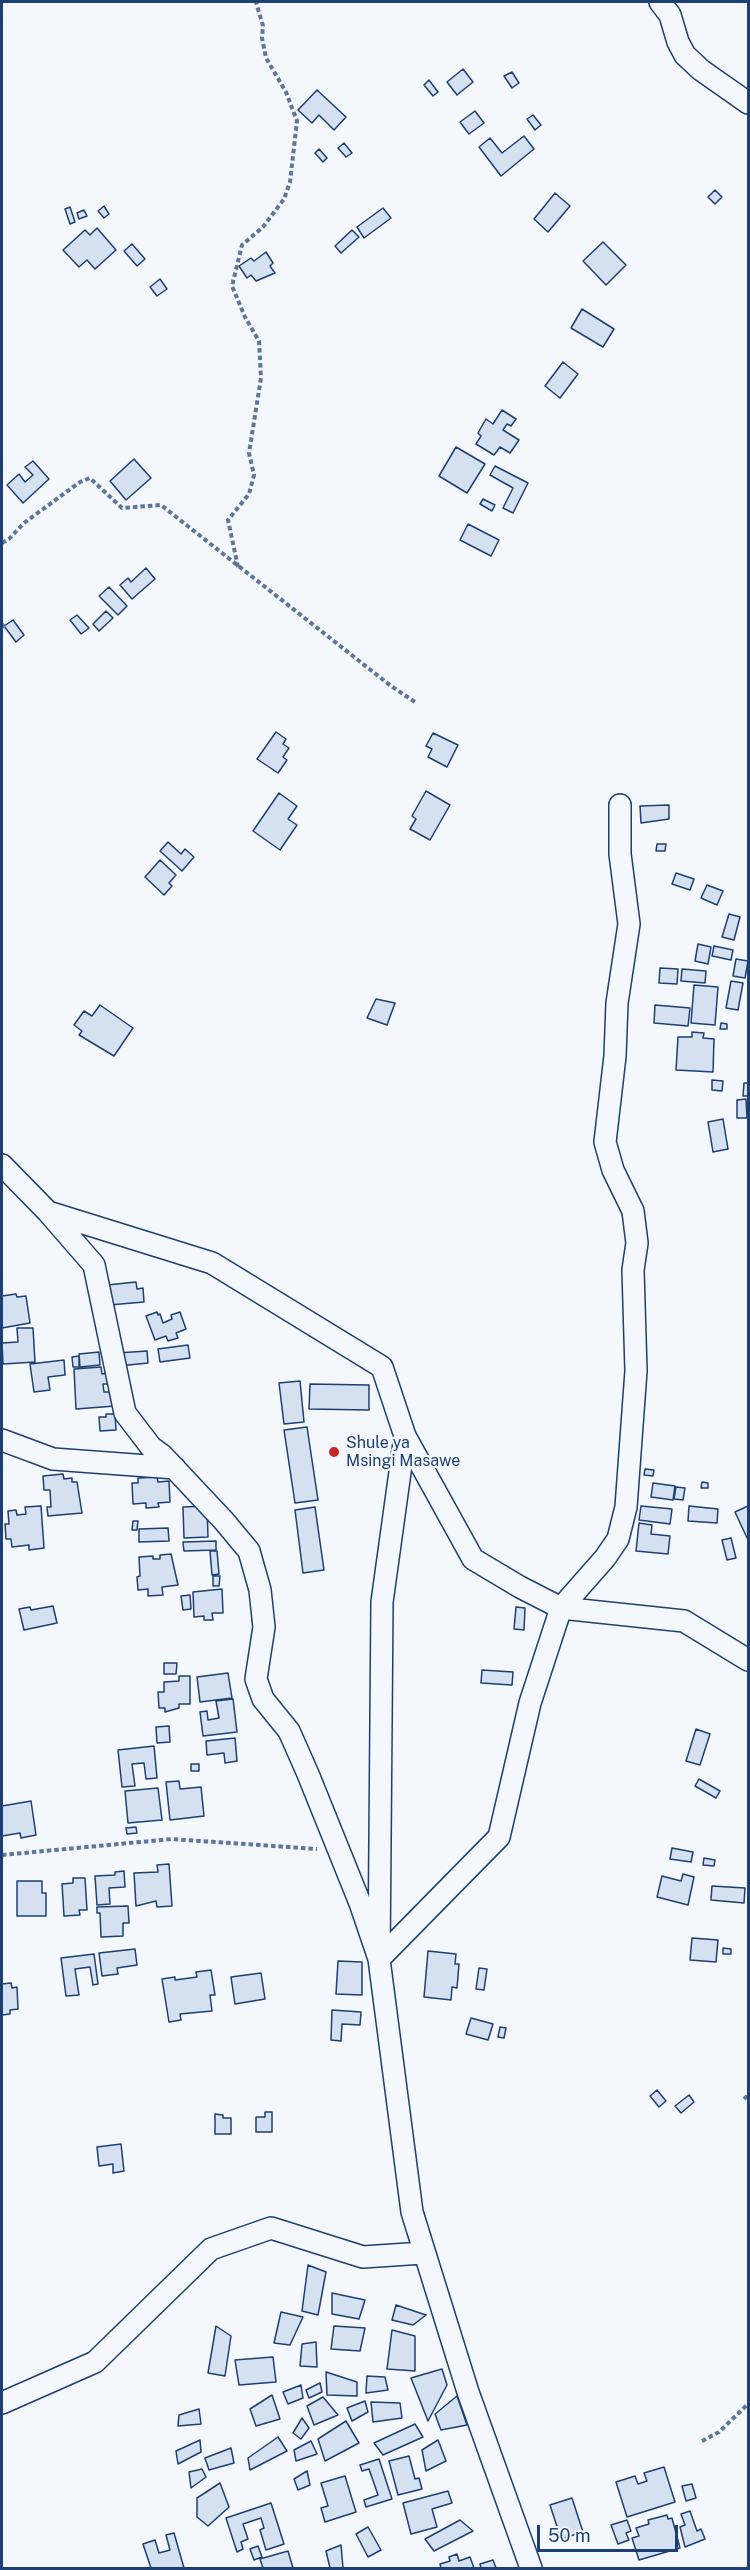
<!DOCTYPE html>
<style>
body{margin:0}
#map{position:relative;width:750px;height:2570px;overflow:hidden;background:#f4f7fb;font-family:"Public Sans",sans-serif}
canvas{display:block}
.frame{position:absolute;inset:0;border:3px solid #1d3f73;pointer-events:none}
.scale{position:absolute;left:537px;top:2525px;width:141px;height:27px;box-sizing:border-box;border:3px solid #1d3f73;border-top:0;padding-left:8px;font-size:18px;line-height:21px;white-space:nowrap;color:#1d3f73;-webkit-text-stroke:4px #f4f7fb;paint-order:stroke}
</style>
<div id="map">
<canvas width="750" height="2570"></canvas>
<div class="frame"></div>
<div class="scale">50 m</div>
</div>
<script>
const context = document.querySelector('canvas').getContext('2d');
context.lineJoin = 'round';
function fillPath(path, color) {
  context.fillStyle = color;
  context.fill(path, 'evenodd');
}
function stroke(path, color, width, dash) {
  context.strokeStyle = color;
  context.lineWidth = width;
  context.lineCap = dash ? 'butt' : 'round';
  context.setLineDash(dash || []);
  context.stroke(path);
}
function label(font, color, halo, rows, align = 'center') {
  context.font = font + ' "Public Sans",sans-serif';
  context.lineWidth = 4.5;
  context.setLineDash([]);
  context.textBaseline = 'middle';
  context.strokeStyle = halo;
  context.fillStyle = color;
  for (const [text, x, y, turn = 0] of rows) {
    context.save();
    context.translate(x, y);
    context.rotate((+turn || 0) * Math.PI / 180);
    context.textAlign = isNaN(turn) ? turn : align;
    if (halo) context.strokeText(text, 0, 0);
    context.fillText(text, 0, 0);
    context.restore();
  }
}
const building = new Path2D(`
 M463 69 473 82 457 95 447 82Z
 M512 72 519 83 512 88 504 76Z
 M429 80 438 92 433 96 424 85Z
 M317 90 346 117 334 130 319 115 312 123 298 110Z
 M475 111 484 123 469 134 460 122Z
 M533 115 541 125 535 130 527 119Z
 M524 136 534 149 501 176 479 147 490 138 502 153Z
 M344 143 352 153 346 157 338 148Z
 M319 149 327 158 323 162 315 153Z
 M715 190 722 197 715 204 708 197Z
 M555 193 570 206 548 232 534 219Z
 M104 206 109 214 104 218 98 211Z
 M70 207 75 222 70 224 65 209Z
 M383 208 391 218 364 238 357 227Z
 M84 210 87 216 79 219 77 213Z
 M97 228 116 250 95 269 87 260 79 267 63 250 85 230 90 235Z
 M352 230 359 237 341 253 335 246Z
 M603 242 626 265 606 285 583 261Z
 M132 244 145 259 137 266 124 251Z
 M266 252 273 263 270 266 275 273 256 281 251 275 247 278 239 266 251 258 254 261Z
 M160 279 167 289 157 296 150 287Z
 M582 309 614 329 603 347 571 328Z
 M563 362 578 374 560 398 545 386Z
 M502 410 516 419 511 426 507 424 503 430 519 440 510 453 500 447 494 455 476 444 481 436 478 433 486 419 493 424Z
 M456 447 485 464 467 493 439 476Z
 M134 459 151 478 126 500 110 481Z
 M33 461 49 479 23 503 7 485 19 474 25 482 33 475 25 467Z
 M495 466 528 483 513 513 503 508 513 488 490 475Z
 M483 499 495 505 492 511 480 504Z
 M468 524 499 540 491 556 460 540Z
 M146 568 155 579 132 599 120 585 128 578 131 582Z
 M109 587 127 606 118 615 99 596Z
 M106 611 113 618 99 631 93 624Z
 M77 615 89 628 81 634 70 620Z
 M13 620 24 635 16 642 4 626Z
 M276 732 286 739 283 744 289 748 283 757 287 760 278 773 257 759Z
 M433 733 458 745 447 767 428 757 432 749 426 746Z
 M426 791 450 805 430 840 410 829 416 819 412 816Z
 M279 793 297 806 288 819 297 825 280 850 253 831Z
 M669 805V819L641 823 640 806Z
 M168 842 181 854 185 849 194 857 182 871 160 851Z
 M657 844H666L665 851H656Z
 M160 860 176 875 169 883 172 886 164 895 145 877Z
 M676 873 694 879 690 890 672 884Z
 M707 885 723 891 717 905 701 898Z
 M729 914 740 917 734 940 722 937Z
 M698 944 711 947 708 964 695 961Z
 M714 946 733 950 731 960 712 956Z
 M736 959 748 961 745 978 733 976Z
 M660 968 678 969 677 984 659 983Z
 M682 969 706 971 705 983 681 981Z
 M731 981 743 983 738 1010 726 1008Z
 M694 985 718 987 715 1025 691 1023Z
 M376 999 395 1003 387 1025 367 1018Z
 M100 1005 133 1028 114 1056 79 1035 82 1031 74 1025 84 1011 92 1016Z
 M655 1005 690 1008 688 1026 654 1023Z
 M721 1023 727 1024V1029H720Z
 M692 1032 704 1033 703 1038 714 1039 713 1072 676 1070 678 1037H692Z
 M712 1080 723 1081 722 1091 712 1090Z
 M744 1083H748V1096H743Z
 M746 1099 747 1118H737V1100Z
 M723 1119 728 1149 713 1152 708 1122Z
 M136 1282 137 1289 143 1288 144 1302 109 1305 107 1285Z
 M16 1294 17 1297 26 1296 30 1323 2 1328V1296Z
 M157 1312 158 1315 160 1314 163 1323 172 1319 171 1315 180 1312 186 1329 176 1333 178 1338 168 1341 166 1336 155 1340 146 1316Z
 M17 1328H33L35 1362 3 1364 2 1343 18 1342Z
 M188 1345 190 1358 160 1362 158 1349Z
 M147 1351 148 1363 119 1366 117 1353Z
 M99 1352 100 1365 80 1367 79 1354Z
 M79 1356V1367H73L72 1357Z
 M64 1360 65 1375 48 1377 50 1390 34 1392 30 1364Z
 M101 1367 102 1374 108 1373V1384H103L104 1392H114L115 1406 76 1409 74 1369Z
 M300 1381 304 1422 284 1424 279 1383Z
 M310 1384 369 1385V1410L309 1409Z
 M106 1414H115L116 1430 100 1431 99 1417H106Z
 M307 1427 318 1500 295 1503 284 1430Z
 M645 1469 654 1470 653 1476 644 1475Z
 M63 1474 64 1479 72 1478V1482H77L82 1513 48 1516 47 1507H51L50 1490H44L43 1476Z
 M157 1477 158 1482 169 1481 170 1502 158 1503 159 1507 146 1508V1503L133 1504 132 1483H138V1478Z
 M702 1482 708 1483V1488H701Z
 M653 1483 675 1486 673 1500 651 1497Z
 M676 1487 685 1488 683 1500 674 1499Z
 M41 1506 44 1548 29 1550V1545L12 1547 11 1539H6L5 1524H9L8 1511 16 1510 17 1515 26 1514 25 1507Z
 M207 1506 208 1537 184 1538 183 1507Z
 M641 1506 672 1509 670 1524 639 1520Z
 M689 1506 718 1509 717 1523 688 1521Z
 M748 1506V1540L735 1512Z
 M315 1507 324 1570 303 1573 295 1510Z
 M133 1521H138L137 1530H132Z
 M639 1523 652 1525 651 1534 670 1536 668 1554 636 1551Z
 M168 1528 169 1541 139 1542V1529Z
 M731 1538 736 1558 727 1560 722 1540Z
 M216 1541V1550L184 1551 183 1542Z
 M210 1551H217L219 1574 212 1575Z
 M171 1554 178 1585 162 1587 163 1595 148 1596V1589L138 1590 137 1577 140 1576 139 1557 153 1556V1559H160V1555Z
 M213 1576H220L219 1586H213Z
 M222 1589 223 1613H212L213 1620H204V1616L194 1617 193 1592Z
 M190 1595 191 1609 183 1610 181 1596Z
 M53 1606 57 1623 24 1630 19 1609 30 1607 31 1610Z
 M516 1607 525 1608 524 1630 514 1629Z
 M164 1663H177L176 1674H164Z
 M482 1670 513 1672 512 1685 481 1683Z
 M228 1673 232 1698 200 1702 197 1677Z
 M179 1676H190V1704H179V1708L165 1712V1708H159L158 1692H164V1682L179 1681Z
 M233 1699 237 1732 203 1736 200 1712 207 1711 208 1720 219 1718 216 1701Z
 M169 1726 170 1742 157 1743 156 1727Z
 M696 1729 710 1734 700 1765 686 1761Z
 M235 1738 237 1761 225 1763 224 1753 207 1755 206 1741Z
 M154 1746 157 1778 146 1779 144 1763 132 1764 135 1786 122 1787 118 1750Z
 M191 1764H199V1771H191Z
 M699 1779 720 1791 716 1798 695 1786Z
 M179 1781 180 1789 201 1787 204 1816 170 1820 166 1782Z
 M158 1788 162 1820 128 1823 125 1791Z
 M31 1801 36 1835 21 1838 20 1833 2 1836V1806Z
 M136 1827 137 1833 127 1834 126 1828Z
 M672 1848 693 1852 691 1862 670 1859Z
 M704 1858 715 1860 714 1866 703 1865Z
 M169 1864 172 1906 157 1907 156 1901 136 1906 134 1873 158 1872 157 1865Z
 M124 1871 125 1887 109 1888 110 1904 97 1905 95 1876 115 1875V1872Z
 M683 1874 694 1877 688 1905 657 1897 662 1876 681 1881Z
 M73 1878H85L87 1910H79L80 1915 64 1916 62 1884 73 1883Z
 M17 1881H42V1893H46V1916H17Z
 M712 1886 745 1888 744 1903 711 1900Z
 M128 1906 129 1923H123V1936L101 1937 100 1913H97V1907Z
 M692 1938 718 1940 716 1962 690 1960Z
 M723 1948 731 1949V1954H723Z
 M135 1949 137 1965 117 1968 118 1974 102 1976 99 1953Z
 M428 1951 456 1954 455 1964H459L457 1988 452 1987 451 2000 424 1997Z
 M94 1954 98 1984 93 1985 90 1967 75 1969 79 1995 66 1996 61 1958Z
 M338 1961 362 1962V1995L336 1994Z
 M479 1968 487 1969 484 1990 476 1989Z
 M211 1970 215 1995H210L212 2011 180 2014 181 2020 169 2022 162 1979 175 1977V1980L197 1977 196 1972Z
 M261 1973 265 1999 235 2004 231 1977Z
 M11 1983 12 1988 17 1987 18 2009 10 2010V2014L2 2015V1984Z
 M332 2010 361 2012 360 2025 342 2024 341 2041 331 2040Z
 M471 2018 493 2024 488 2040 466 2034Z
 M500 2027 506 2028 504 2038 498 2037Z
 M657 2090 666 2101 659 2107 650 2096Z
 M689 2095 694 2102 681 2113 675 2106Z
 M265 2112H272V2132H256V2117H265Z
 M215 2114 223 2115V2118H231V2134H215Z
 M121 2144 124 2171 113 2173V2164L99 2166 97 2147Z
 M308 2265 326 2272 318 2315 302 2311Z
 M332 2293 365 2300 359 2319 332 2314Z
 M396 2305 426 2315 413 2325 392 2320Z
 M281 2312 303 2317 290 2345 274 2343Z
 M216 2326 231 2336 225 2376 208 2373Z
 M334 2326 365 2328 360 2351 331 2349Z
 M392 2330 415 2336V2371L387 2369Z
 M316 2342 317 2367 300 2366 302 2344Z
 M273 2357 276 2382 239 2385 235 2360Z
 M442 2369 447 2385 428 2421 411 2378Z
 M326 2372 357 2382V2396L327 2395Z
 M367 2376 385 2377 388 2390 366 2393Z
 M320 2383 322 2392 309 2398 306 2390Z
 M301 2385 303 2398 288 2404 283 2392Z
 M272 2395 280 2419 256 2426 250 2409Z
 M457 2396 467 2425 441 2430 435 2414Z
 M323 2397 338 2415 314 2425 307 2406Z
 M365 2401 368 2412 352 2421 347 2408Z
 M371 2402 400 2403 402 2418 373 2422Z
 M199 2409 201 2424 178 2426 179 2415Z
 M302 2418 309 2428 301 2439 293 2433Z
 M346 2421 359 2443 325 2461 318 2439Z
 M415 2424 423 2437 383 2455 374 2443Z
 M278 2437 287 2451 250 2470 248 2458Z
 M200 2440 201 2452 178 2464 176 2451Z
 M438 2440 446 2461 426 2471 422 2450Z
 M311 2441 317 2454 296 2461 294 2450Z
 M231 2448 234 2463 209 2470 205 2458Z
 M409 2456 415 2479 419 2478 422 2489 398 2495 389 2461Z
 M379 2459 392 2499 366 2507 364 2500 378 2495 369 2469 362 2471 360 2465Z
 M664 2467 675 2502 627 2517 616 2482 635 2476 638 2484 647 2481 644 2473Z
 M202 2469 206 2477 191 2488 189 2472Z
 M307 2471 310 2485 298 2490 294 2479Z
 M345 2476 356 2512 325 2522 321 2508 328 2506 321 2483Z
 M220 2483 229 2507 208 2526 197 2517V2498Z
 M692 2484 696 2498 686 2501 682 2486Z
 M448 2491 452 2503 432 2509 437 2527 411 2534 403 2503Z
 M572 2498 583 2532 561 2539 550 2505Z
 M271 2503 284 2544 266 2550 260 2530 264 2528 261 2518 243 2524 248 2539 241 2542 243 2549 237 2552 226 2518Z
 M690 2511 697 2531 701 2529 705 2539 685 2547 680 2527 685 2525 681 2514Z
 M667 2515 668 2519 672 2518 680 2548 639 2560 632 2538 639 2536 636 2528 649 2524 648 2520Z
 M460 2520 473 2531 434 2551 425 2539Z
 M627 2520 631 2531 626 2533 629 2540 618 2544 611 2525Z
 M368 2527 381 2550 368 2557 356 2534Z
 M174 2533 184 2568H151L143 2544 155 2540 159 2553 170 2550 166 2535Z
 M341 2545 343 2568H330L326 2551Z
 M258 2546 262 2557 254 2560 250 2549Z
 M288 2551 293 2568H263L260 2559Z
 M457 2554 459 2561 470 2557 474 2568H441L440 2564 450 2561 449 2557Z
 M493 2560 496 2568H481L480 2564Z`);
const path = new Path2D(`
 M2 543 9 539 24 523 80 482 90 478 122 508 161 505 391 686 415 702
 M238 567 228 520 249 494 254 475 249 453 261 378 259 341 245 317 232 286 242 245 263 227 284 199 290 182 297 121 286 92 266 58 262 38 263 26 256 2
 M2 624 4 628
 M2 1855 172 1839 317 1849
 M744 2099 748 2095
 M702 2441 719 2432 748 2404`);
const minor = new Path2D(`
 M660 2 670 15 678 42 685 55 701 70 748 103
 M2 1165 48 1212 94 1265 125 1413 151 1447 162 1455 224 1521 249 1551 260 1590 264 1627 256 1679 263 1699 289 1731 308 1774 360 1903 379 1959 499 1837 530 1703 561 1608 605 1558 618 1539 626 1507 636 1371 633 1270 637 1243 633 1211 613 1170 605 1142 615 1056 617 1003 629 924 620 854V805
 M48 1212 212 1263 382 1367 405 1436 473 1559 520 1587 561 1608 684 1621 748 1660
 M405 1436 382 1602 379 1959 412 2212 468 2392 531 2568
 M2 1440 53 1459 175 1468
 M2 2403 95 2362 211 2249 271 2228 363 2257 423 2253`);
const markers = [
 [334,1452,6,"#c62828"]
];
const poiNames = [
 ["Shule ya",346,1443],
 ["Msingi Masawe",346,1461]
];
fillPath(building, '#d5e0f0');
stroke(building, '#1d3f73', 1.5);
stroke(minor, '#1d3f73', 24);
stroke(path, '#5e769c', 4, [4.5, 3]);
stroke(minor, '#f4f7fb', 21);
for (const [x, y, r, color] of markers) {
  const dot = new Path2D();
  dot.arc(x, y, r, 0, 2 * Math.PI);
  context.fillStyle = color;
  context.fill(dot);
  stroke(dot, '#f4f7fb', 2);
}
label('16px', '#1d3f73', '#f4f7fb', poiNames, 'left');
</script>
